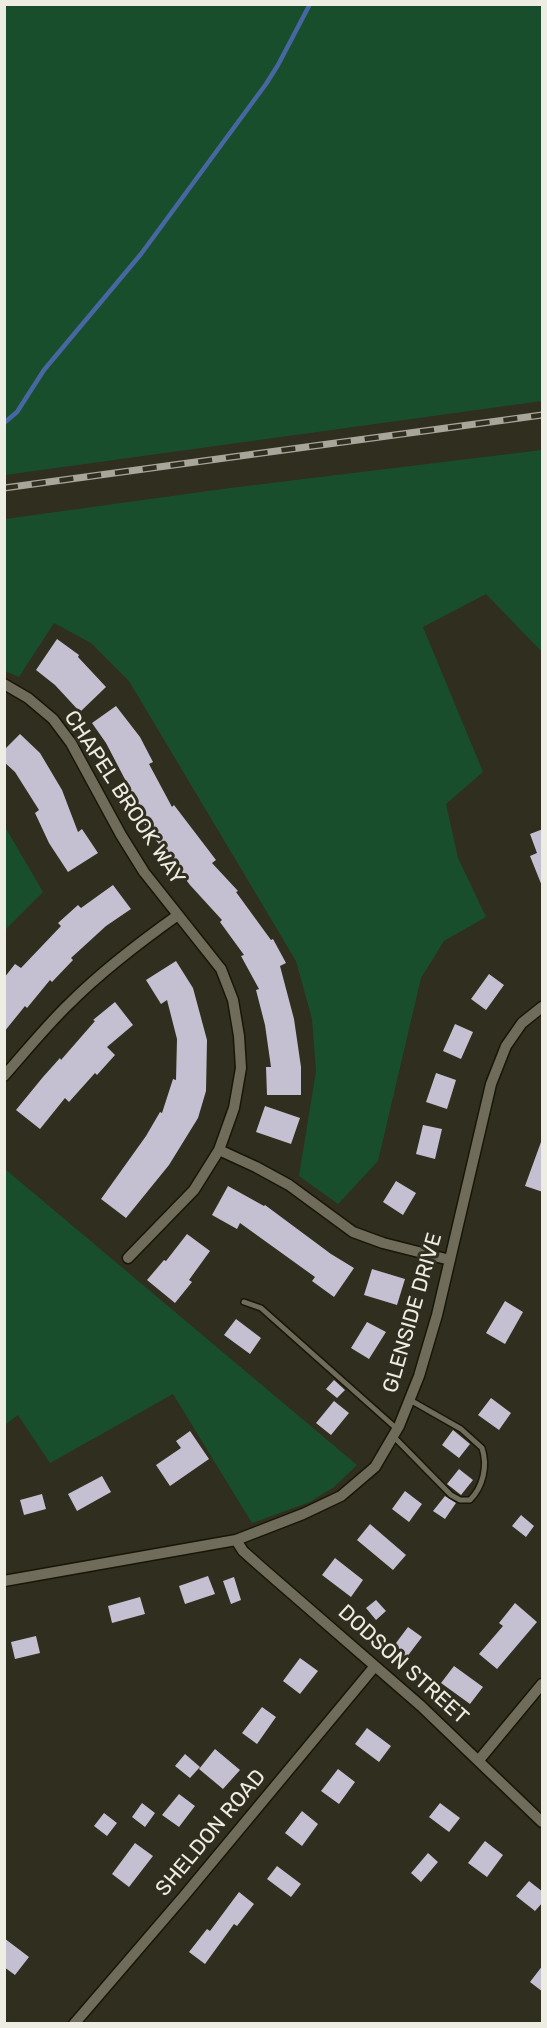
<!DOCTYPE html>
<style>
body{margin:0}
#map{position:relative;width:547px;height:2028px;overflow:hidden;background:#302e1e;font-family:Rubik,sans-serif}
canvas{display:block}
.frame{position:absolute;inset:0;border:6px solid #eeede3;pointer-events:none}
</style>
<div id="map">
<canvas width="547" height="2028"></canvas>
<div class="frame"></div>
</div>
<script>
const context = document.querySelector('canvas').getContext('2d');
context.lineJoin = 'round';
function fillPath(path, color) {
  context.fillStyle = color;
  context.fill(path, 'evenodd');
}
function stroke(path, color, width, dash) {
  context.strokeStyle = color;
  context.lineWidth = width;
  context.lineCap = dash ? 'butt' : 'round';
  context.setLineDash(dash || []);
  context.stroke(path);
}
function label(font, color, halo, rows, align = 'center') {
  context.font = font + ' Rubik,sans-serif';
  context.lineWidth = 6;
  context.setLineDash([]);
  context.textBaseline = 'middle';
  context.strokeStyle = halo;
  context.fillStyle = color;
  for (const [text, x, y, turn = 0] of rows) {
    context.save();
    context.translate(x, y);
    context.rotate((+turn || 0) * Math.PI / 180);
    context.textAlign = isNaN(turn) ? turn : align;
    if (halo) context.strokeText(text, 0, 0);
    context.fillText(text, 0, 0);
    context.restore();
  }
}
const green = new Path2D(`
 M12 5H542V401L5 475 4 7Z
 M542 450V652L486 594 423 627 483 772 446 804 458 858 486 917 444 941 421 978 378 1161 338 1204 299 1176 316 1071 312 1019 296 961 129 681 91 643 54 623 19 677 5 671V519L230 488Z
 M4 825 43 892 5 930H4Z
 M5 1169 357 1465 334 1487 310 1502 252 1523 173 1394 50 1463 18 1415 5 1425Z`);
const stream = new Path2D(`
 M4 423 17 412 44 370 141 254 266 84 278 65 310 4`);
const building = new Path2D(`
 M57 639 79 655 78 657 106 687 80 712 55 685 36 670Z
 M116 706 140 737 153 762 149 764 172 807 174 805 216 860 212 863 238 891 236 892 271 940 273 939 286 963 280 966 294 1019 301 1067V1095H267L266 1067H271L265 1025 256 990 259 989 241 956 244 955 220 922 222 920 190 885 146 827 126 789 129 787 106 743 92 723Z
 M20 734 40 753 62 790 78 832 82 829 98 853 68 872 49 843 35 813 39 810 15 772 4 762V750Z
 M543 829V886H542L530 856 537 853 530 834Z
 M113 885 131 909 106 926 71 958 73 960 52 982 50 980 27 1008 25 1006 4 1032V978L15 964 21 968 61 926 58 923 78 905 81 908Z
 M176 961 193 988 207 1040 206 1091 198 1118 169 1165 126 1218 101 1199 146 1136 160 1112 162 1113 173 1079 176 1080 177 1039 167 1000 161 1004 146 980Z
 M489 974 504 985 486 1010 471 999Z
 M115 1002 133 1025 107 1047 115 1055 97 1075 95 1073 69 1102 65 1098 40 1129 16 1110 43 1077 60 1058 61 1060 95 1021 93 1020Z
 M455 1024 473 1032 461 1059 443 1051Z
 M436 1073 456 1080 447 1109 426 1102Z
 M265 1106 300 1118 291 1144 256 1132Z
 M423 1125 442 1129 435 1159 416 1154Z
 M541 1142H543V1192L525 1186Z
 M396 1181 416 1193 403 1215 383 1202Z
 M228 1186 264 1206 265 1205 331 1254 354 1268 334 1297 312 1281 315 1277 240 1223 237 1229 212 1215Z
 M187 1234 210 1251 189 1280 192 1282 175 1303 147 1280 164 1260 166 1261Z
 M372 1269 405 1279 397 1305 364 1295Z
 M505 1301 523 1312 505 1344 486 1333Z
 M236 1319 261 1338 250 1354 224 1335Z
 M367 1322 386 1332 369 1359 351 1348Z
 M334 1380 345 1390 337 1398 326 1389Z
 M491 1398 511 1413 499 1430 478 1415Z
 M334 1401 349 1413 331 1435 316 1423Z
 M453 1430 470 1444 459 1458 442 1445Z
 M190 1431 209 1459 170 1486 156 1465 181 1448 176 1441Z
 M459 1469 473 1480 461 1495 447 1484Z
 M102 1476 111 1492 77 1511 68 1494Z
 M405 1491 422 1504 409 1522 392 1509Z
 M42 1494 46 1509 24 1515 20 1500Z
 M445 1496 456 1503 445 1519 433 1511Z
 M521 1515 534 1526 526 1537 512 1526Z
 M370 1524 406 1555 393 1570 357 1540Z
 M335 1558 363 1580 351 1597 322 1575Z
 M208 1576 215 1594 185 1604 179 1586Z
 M234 1577 241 1600 231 1604 223 1581Z
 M140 1597 145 1614 112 1623 108 1606Z
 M376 1600 386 1611 376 1620 366 1608Z
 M515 1603 537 1622 497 1669 479 1654 503 1626 499 1623Z
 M408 1627 422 1637 403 1662 390 1651Z
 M36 1636 40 1653 15 1659 11 1642Z
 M300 1658 318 1671 300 1694 283 1681Z
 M454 1666 483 1687 470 1704 441 1683Z
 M262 1707 276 1717 257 1744 242 1733Z
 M367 1728 391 1746 379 1762 355 1744Z
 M215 1749 240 1770 223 1789 199 1769Z
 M185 1754 200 1767 190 1778 175 1766Z
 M338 1769 355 1782 339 1804 321 1791Z
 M179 1794 195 1806 179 1827 162 1815Z
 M142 1803 155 1813 145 1827 132 1817Z
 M440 1803 460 1818 449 1832 429 1817Z
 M302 1811 318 1824 302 1846 285 1833Z
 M104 1813 117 1823 107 1836 94 1826Z
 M485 1841 503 1855 487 1877 468 1863Z
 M135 1843 153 1856 129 1887 112 1874Z
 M428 1853 438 1862 421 1882 411 1873Z
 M277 1866 301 1884 291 1897 267 1879Z
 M529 1881 543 1892V1902L535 1911 516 1896Z
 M239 1892 254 1904 237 1926 234 1924 205 1964 189 1952 207 1929 210 1931Z
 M4 1938 29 1957 15 1975 4 1967Z
 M543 1965V1992L530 1982Z`);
const lane = new Path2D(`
 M244 1302 261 1308 397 1429
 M393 1436 451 1495 460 1500H470C483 1487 488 1466 482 1448L461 1429 410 1400`);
const street = new Path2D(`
 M4 684 28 698 53 719 71 743 121 835 144 872 221 969 233 1000 239 1036 241 1068 234 1108 219 1150 194 1190 128 1258
 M4 1076C26 1051 47 1025 70 1003 103 970 140 942 178 915
 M219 1150 256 1167 289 1185 353 1232 383 1243 450 1260
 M236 1540 243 1551 261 1567 421 1706 542 1822
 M4 1581 236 1540 303 1514 341 1496 375 1467 399 1426 419 1376 437 1315 491 1084 506 1046 522 1023 542 1007
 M479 1760 542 1684
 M74 2024 184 1896 375 1666`);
const rail = new Path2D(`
 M4 488 542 415`);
const streetNames = [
 ["CHAPEL BROOK WAY",124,798,57],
 ["GLENSIDE DRIVE",413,1313,-74],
 ["DODSON STREET",403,1665,42],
 ["SHELDON ROAD",211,1833,-50]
];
fillPath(green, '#194e2c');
stroke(stream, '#4767a2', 4.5);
fillPath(building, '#c5bfd2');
stroke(lane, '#181607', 8);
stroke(street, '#181607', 13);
stroke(lane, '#6f6c5b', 5);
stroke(street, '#6f6c5b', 10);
stroke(rail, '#a8a69a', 7);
stroke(rail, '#302e1e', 4.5, [14]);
label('21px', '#eeede3', '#302e1e', streetNames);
</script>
